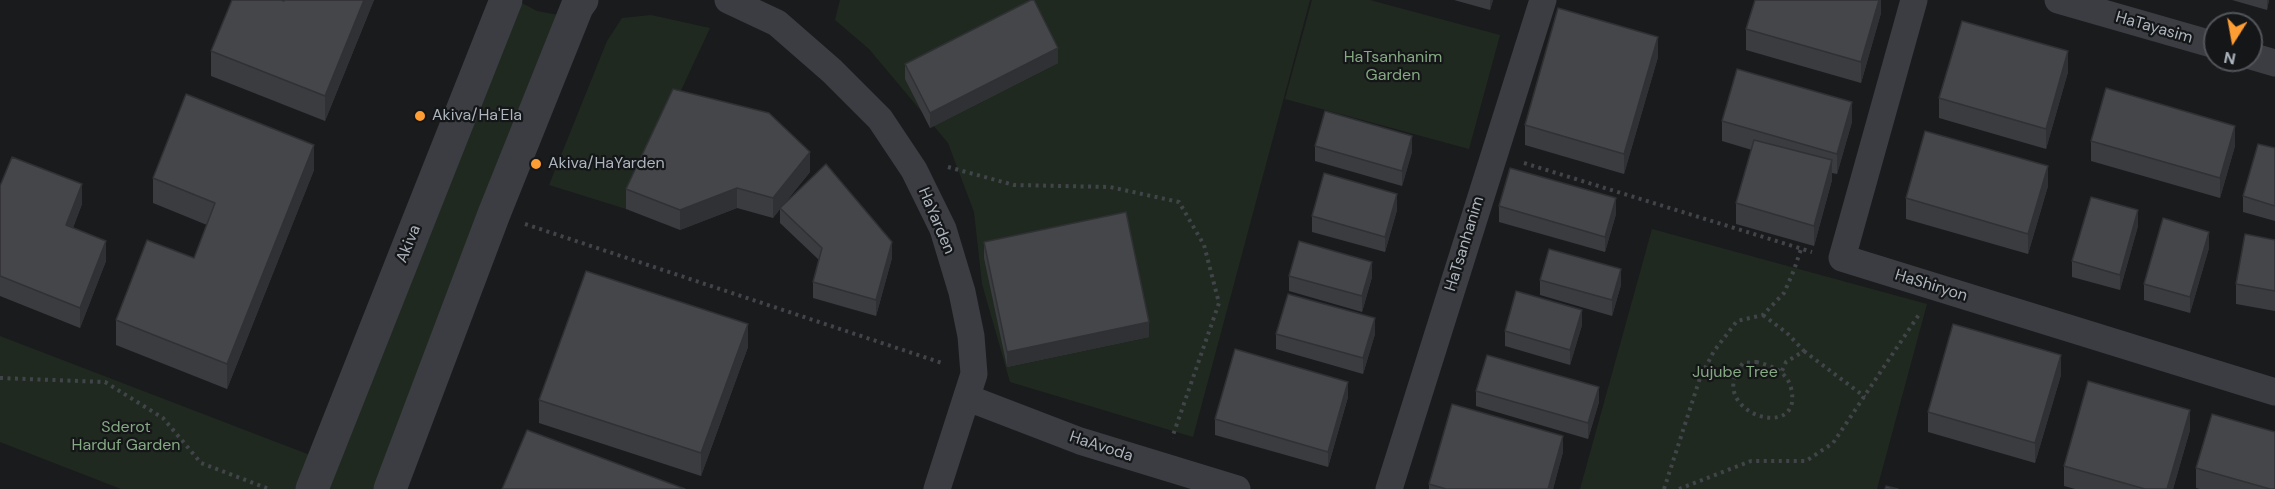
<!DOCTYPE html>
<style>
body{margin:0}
#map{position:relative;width:2275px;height:489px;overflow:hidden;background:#1a1b1d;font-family:"DM Sans",sans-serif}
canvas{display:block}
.north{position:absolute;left:2203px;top:12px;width:60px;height:60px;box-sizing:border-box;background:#151618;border:2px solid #51555a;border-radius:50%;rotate:191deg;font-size:16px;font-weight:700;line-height:24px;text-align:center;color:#acb4bd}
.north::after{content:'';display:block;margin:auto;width:21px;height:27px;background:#fd9d33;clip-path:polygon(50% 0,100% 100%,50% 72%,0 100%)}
</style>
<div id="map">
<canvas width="2275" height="489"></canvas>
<div class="north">N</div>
</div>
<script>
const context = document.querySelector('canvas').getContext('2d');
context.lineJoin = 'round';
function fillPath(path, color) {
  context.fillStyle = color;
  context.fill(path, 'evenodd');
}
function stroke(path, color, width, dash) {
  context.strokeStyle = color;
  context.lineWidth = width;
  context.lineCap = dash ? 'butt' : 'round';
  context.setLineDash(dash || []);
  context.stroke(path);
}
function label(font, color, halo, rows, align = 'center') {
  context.font = font + ' "DM Sans",sans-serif';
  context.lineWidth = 4.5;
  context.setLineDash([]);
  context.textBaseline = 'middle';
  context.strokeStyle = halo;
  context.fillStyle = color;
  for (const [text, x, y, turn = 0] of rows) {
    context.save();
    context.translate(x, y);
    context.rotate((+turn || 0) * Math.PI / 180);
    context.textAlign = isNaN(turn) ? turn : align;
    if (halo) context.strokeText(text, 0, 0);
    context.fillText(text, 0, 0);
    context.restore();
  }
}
const green = new Path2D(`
 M516 0 537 11 564 16 374 489H325Z
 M840 0H1310L1193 437 1010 382 982 284 974 212 948 143 869 49 835 20Z
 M1312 0H1370L1500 35 1469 149 1285 99Z
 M651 15 710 28 626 209 549 185 607 41 622 18Z
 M1652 229 1927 304 1877 489H1580Z
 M0 336 323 460 311 489H121L0 442Z`);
const path = new Path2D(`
 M1524 163 1812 252
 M948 167 1014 185 1110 187 1179 202 1204 245 1219 303 1172 438
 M525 224 942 363
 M1763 315 1787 333 1804 351 1786 362 1781 373
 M1804 351 1865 397
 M1756 362C1770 365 1787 371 1791 388 1805 445 1702 411 1743 363Z
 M0 378 105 382 163 418 201 463 269 489
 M1664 489 1700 378 1714 351 1737 321 1763 315 1784 293 1794 270 1801 249
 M1679 489 1751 461H1806L1833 443 1920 313`);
const minor = new Path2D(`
 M728 0 777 23 832 71 880 119 914 170 943 229 962 292 971 336 974 374 937 489
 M1914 0 1842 258 2275 392
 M2058 0 2215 45
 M2251 56 2275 63
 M968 398 1080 441 1237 489
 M1389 489 1543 0`);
const tertiary = new Path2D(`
 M312 489 506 0
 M390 489 494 214 577 7 582 0`);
const wall = new Path2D(`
 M285 0H374L325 121 211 76V51L284 1Z
 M1454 0H1493L1490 10Z
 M1881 0V13L1861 83 1746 50V29Z
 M2232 0H2269L2267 10Z
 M1658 57 1624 174 1525 145V125Z
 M1058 63 930 128 905 79V64Z
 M2068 72 2046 149 1939 118V98Z
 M1722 121 1852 122 1837 174 1832 173V180L1814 246 1736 224V203L1752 150 1722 141Z
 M2091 141 2235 146 2220 198 2091 161Z
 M1315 146 1412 152 1402 186 1315 161Z
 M2275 148V221L2243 212V196Z
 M314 170 227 389 116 345V320L194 258 207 225 153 203V178Z
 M810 172 784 204 892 258 876 316 813 298V282L819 260 780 223V209L773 218 737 208 680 230 626 209V189Z
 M0 186 82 204 73 228 106 261 80 328 0 296Z
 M2048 186 2028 254 1906 219V198Z
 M1499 206 1616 214 1605 252 1499 222Z
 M1397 210 1385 252 1312 232V216Z
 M2138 226 2120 290 2072 277V261Z
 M2275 240V311L2236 304V284Z
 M984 242 1149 337 1007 367 984 258Z
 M2209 248 2190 313 2144 300V284Z
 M1289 276 1372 277 1362 312 1289 291Z
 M1540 280 1621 285 1612 316 1540 295Z
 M1582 325 1570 365 1505 346V331Z
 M1276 334H1375L1363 374 1276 349Z
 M748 347 701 476 539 423V400Z
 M2061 375 2035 463 1928 432V412Z
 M1476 391 1599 402 1588 439 1476 406Z
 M1348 397 1328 467 1215 435V419Z
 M2190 430 2173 489H2075L2064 486V466Z
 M1563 452 1553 489H1429V484Z
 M2196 468 2275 489H2200L2196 488Z`);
const shadedWall = new Path2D(`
 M364 0H374L325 121V96Z
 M1490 0H1493L1490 10Z
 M1879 0H1881V13L1861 83V62Z
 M2267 0H2269L2267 10Z
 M1658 37V57L1624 174V154Z
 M1058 48V63L930 128V113Z
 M2068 51V72L2046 149V129Z
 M1852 102V122L1837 174V154Z
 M2235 126V146L2220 198V178Z
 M1412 136V152L1402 186V171Z
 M314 145V170L227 389V364Z
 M810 152V172L773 218V198Z
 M1832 160V180L1814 246V226Z
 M2048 166V186L2028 254V234Z
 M82 184V204L66 245V225Z
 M737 188V208L680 230V210Z
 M1397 194V210L1385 252V237Z
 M1616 198V214L1605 252V237Z
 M2138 210V226L2120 290V275Z
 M2209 232V248L2190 313V297Z
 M106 241V261L80 328V308Z
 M892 242V258L876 316V300Z
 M1372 262V277L1362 312V296Z
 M1621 269V285L1612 316V300Z
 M1582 310V325L1570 365V350Z
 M1375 318V334L1363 374V358Z
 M1149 322V337L1007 367V352Z
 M748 324V347L701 476V453Z
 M2061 355V375L2035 463V443Z
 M1348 382V397L1328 467V452Z
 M1599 387V402L1588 439V423Z
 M2190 410V430L2173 489H2167Z
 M1563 436V452L1553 489H1548Z`);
const building = new Path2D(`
 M232 0H281L284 1 285 0H364L325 96 211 51Z
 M1031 0H1034L1058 48 930 113 905 64Z
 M1755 0H1879L1861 62 1746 29Z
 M1558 8 1658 37 1624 154 1525 125Z
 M1962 21 2068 51 2046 129 1939 98Z
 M1737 69 1852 102 1837 154 1722 121Z
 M2106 88 2235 126 2220 178 2091 141Z
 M673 89 769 113 810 152 773 198 737 188 680 210 626 189Z
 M186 94 314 145 227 364 116 320 147 240 194 258 215 203 153 178Z
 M1325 111 1412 136 1402 171 1315 146Z
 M1925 131 2048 166 2028 234 1906 198Z
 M1754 140 1832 160 1814 226 1736 203Z
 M2258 144 2275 148V206L2243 196Z
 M12 157 82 184 66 225 106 241 80 308 0 276V186Z
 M826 164 892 242 876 300 813 282 822 248 780 208Z
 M1510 168 1616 198 1605 237 1499 206Z
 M1324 173 1397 194 1385 237 1312 216Z
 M2091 197 2138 210 2120 275 2072 261Z
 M1126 212 1149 322 1007 352 984 242Z
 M2163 218 2209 232 2190 297 2144 284Z
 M2245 234 2275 240V291L2236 284Z
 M1299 241 1372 262 1362 296 1289 276Z
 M1549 249 1621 269 1612 300 1540 280Z
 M586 271 748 324 701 453 539 400Z
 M1516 291 1582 310 1570 350 1505 331Z
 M1288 294 1375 318 1363 358 1276 334Z
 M1953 324 2061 355 2035 443 1928 412Z
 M1235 349 1348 382 1328 452 1215 419Z
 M1487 355 1599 387 1588 423 1476 391Z
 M2088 381 2190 410 2167 489H2145L2064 466Z
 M1452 404 1563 436 1548 489H1446L1429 484Z
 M2212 414 2275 432V489H2270L2196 468Z
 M527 430 685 489H502Z
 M1886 486 1898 489H1885Z`);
const markers = [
 [420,116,6,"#fd9d33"],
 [536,164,6,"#fd9d33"]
];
const streetNames = [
 ["HaTayasim",2154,28,16],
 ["HaYarden",936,221,67],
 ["Akiva",409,244,-68],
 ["HaTsanhanim",1465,244,-73],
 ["HaShiryon",1931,286,17],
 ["HaAvoda",1101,447,18]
];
const parkNames = [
 ["HaTsanhanim",1393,58],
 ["Garden",1393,76],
 ["Jujube Tree",1735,373],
 ["Sderot",126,428],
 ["Harduf Garden",126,446]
];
const poiNames = [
 ["Akiva/Ha'Ela",432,116],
 ["Akiva/HaYarden",548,164]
];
fillPath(green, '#202920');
stroke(path, '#414549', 4, [3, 4.5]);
stroke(minor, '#3b3d42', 27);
stroke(tertiary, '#3b3d42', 33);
fillPath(wall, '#3a3c40');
fillPath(shadedWall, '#303134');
fillPath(building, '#44464a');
stroke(building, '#303134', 1.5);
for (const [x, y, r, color] of markers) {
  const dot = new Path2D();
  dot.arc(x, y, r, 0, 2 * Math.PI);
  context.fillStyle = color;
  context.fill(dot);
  stroke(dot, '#151618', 2);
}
label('16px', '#acb4bd', '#151618', streetNames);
label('16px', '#85a983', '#151618', parkNames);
label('16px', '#acb4bd', '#151618', poiNames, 'left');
</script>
